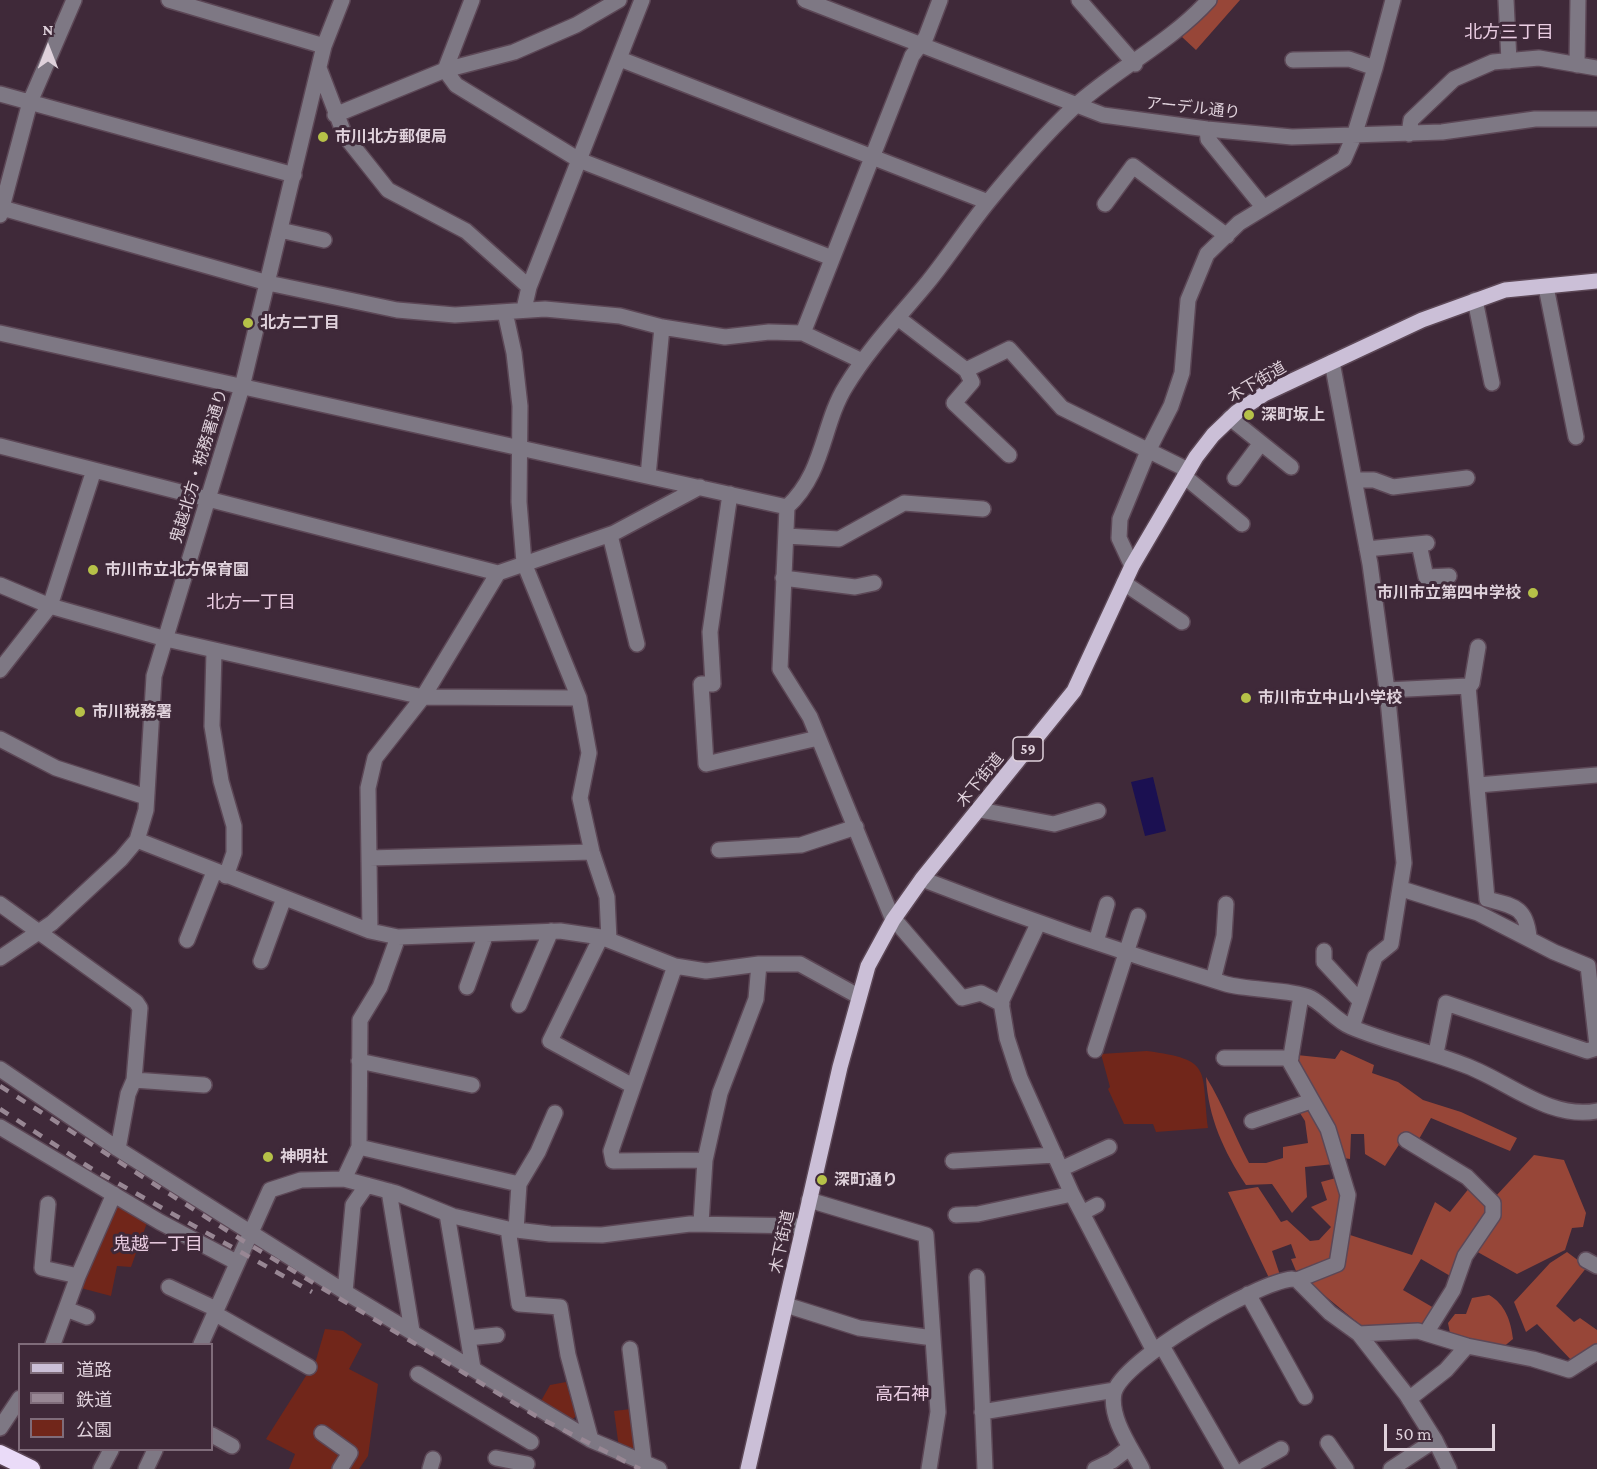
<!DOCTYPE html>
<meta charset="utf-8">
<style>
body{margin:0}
#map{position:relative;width:1597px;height:1469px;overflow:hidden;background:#3f2939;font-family:"Crimson Pro","Noto Sans JP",serif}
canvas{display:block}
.legend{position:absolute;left:18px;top:1343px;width:195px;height:108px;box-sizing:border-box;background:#3f2939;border:2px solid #7f6c7a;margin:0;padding:8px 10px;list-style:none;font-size:18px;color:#dfd1db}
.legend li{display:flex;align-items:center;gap:12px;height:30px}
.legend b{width:30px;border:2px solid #7f6c7a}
.north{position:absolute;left:18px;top:18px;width:60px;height:60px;-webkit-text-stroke:4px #3f2939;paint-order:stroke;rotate:0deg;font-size:16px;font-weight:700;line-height:24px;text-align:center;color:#dfd1db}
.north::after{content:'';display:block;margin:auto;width:21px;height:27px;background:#dfd1db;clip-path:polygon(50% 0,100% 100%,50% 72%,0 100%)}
.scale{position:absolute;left:1384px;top:1424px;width:111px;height:27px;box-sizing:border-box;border:3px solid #dfd1db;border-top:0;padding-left:8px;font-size:18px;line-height:21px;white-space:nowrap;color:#dfd1db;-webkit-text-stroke:4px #3f2939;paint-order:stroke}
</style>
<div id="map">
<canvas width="1597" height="1469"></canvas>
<ul class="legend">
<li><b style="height:8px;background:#cbbfd7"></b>道路</li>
<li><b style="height:8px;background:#988794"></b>鉄道</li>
<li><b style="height:16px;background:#71261a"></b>公園</li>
</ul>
<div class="north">N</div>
<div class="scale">50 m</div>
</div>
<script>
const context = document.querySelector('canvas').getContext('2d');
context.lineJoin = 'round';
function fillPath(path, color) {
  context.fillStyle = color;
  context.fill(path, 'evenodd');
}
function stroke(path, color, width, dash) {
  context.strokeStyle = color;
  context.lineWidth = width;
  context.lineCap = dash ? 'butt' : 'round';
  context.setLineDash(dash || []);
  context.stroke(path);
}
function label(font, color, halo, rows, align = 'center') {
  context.font = font + ' "Crimson Pro","Noto Sans JP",serif';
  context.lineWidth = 6;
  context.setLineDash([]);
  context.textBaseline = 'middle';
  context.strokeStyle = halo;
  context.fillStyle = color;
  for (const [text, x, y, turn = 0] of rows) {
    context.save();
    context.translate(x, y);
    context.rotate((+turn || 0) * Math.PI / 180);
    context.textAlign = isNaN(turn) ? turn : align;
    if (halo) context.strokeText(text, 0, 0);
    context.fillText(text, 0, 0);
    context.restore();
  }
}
const green = new Path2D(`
 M1147 1051C1213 1060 1201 1068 1208 1128L1156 1132 1153 1124H1124L1108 1089 1110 1087 1101 1054Z
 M114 1203 148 1220 131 1267 117 1266 111 1296 77 1287Z
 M325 1329 343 1331 362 1344 349 1369 378 1384 368 1456 359 1469H289L295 1454 266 1439 316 1360Z
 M566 1382 576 1416 572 1420 541 1401 550 1385Z
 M631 1409 638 1457 619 1448 614 1411Z`);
const forest = new Path2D(`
 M1213 0H1240L1196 50 1182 37Z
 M1341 1050 1374 1065 1372 1073 1398 1082 1423 1100 1461 1112 1517 1138 1510 1151 1431 1118 1419 1139 1406 1134 1385 1166 1365 1154 1364 1134H1351L1350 1159 1344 1158 1297 1063V1055L1335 1059Z
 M1206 1077C1223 1104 1234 1135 1249 1163H1266L1283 1158V1147L1308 1143 1305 1121 1298 1110 1308 1107 1321 1130 1334 1164 1305 1167 1307 1197 1292 1213 1272 1184 1246 1185C1224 1152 1208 1117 1206 1077Z
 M1534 1155 1564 1160 1586 1213 1583 1227 1572 1228 1565 1250 1517 1274 1474 1250 1495 1197Z
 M1336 1178 1343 1195 1332 1260 1296 1271 1291 1259 1296 1258 1291 1244 1272 1251 1280 1275 1270 1280 1228 1192 1258 1187 1281 1222 1287 1220 1310 1241 1319 1240 1331 1227 1311 1207 1327 1200 1321 1182Z
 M1470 1187 1488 1205 1487 1216 1452 1277 1421 1259 1403 1290 1434 1308 1422 1327 1364 1328 1307 1281 1342 1267 1347 1234 1412 1255 1435 1202 1450 1212Z
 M1567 1252 1587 1267 1556 1306 1574 1322 1580 1318 1597 1330V1346L1573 1362 1537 1324 1526 1332 1514 1302 1550 1263Z
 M1489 1295C1505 1304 1511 1321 1513 1339L1502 1348 1468 1341 1450 1333 1448 1323 1455 1314H1466L1472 1298Z`);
const water = new Path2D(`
 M1153 777 1166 831 1145 836 1131 782Z`);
const minor = new Path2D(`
 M169 0 324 46
 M805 0 1103 115 1207 129 1292 137 1442 132 1535 119H1597
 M1079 0 1135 64
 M1506 0 1509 61
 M620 59 988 202
 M1293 60 1349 59 1375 68
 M1577 65 1578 0
 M319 68 345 136 388 190 466 231 529 287
 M445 70 456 85 579 160 832 258
 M445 70 472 0
 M0 94 294 175
 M335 115 445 70 514 52 576 25 619 0
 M1207 129 1208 139 1264 208
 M1409 134 1411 120 1454 79 1493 62 1539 58 1597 68
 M1105 204 1133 166 1227 236
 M2 208 268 283 397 310 455 315 545 309 620 316 662 327 725 337 769 332 803 333 862 361
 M0 215 30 102 74 0
 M280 230 324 240
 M1547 292 1576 437
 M1475 300 1492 383
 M524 309 529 287 642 0
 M505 312 514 353 520 406 519 502 524 563 579 698 589 753 580 798 592 852 607 897 609 940
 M898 318 966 370 1009 349 1062 408 1188 470
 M0 333 787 507
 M803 333 912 56 926 37 940 0
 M1332 362 1370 564 1387 690 1404 863 1391 944 1375 957 1352 1027
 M966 370 972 382 954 403 1009 455
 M1230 418 1291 467
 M0 446 498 573
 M648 476 662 327
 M1184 476 1242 524
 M1235 478 1261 443
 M1355 480H1374L1393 487 1467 478
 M730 494 710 632 713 684H701L706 764 818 738
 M610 535 637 644
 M786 536 839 539 904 503 983 509
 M1419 544 1426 577 1449 576
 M1367 549 1427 543
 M1132 566 1119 538 1120 519 1148 451 1171 406 1182 373 1188 300 1207 254 1239 223 1344 159 1354 136 1375 68 1393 0
 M783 578 855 587 874 583
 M1124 583 1182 622
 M0 585 50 606 166 639 423 697 579 698
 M214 652 212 726 221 781 234 826V853L226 876
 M0 670 50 606 94 470
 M1468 688 1472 683 1478 647
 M1387 690 1468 686 1487 899C1513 906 1526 906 1529 937
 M0 739 56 768 146 797
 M1478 785 1597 775
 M980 810 1054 824 1098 811
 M137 840 370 931 398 937 560 931 601 937 675 966 706 971 759 964H800L858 996
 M719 850 801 845 856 827
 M369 858 592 852
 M922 879C1022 918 1123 953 1226 984 1247 990 1296 990 1311 998 1326 1006 1335 1020 1351 1027 1389 1043 1429 1051 1467 1066 1509 1082 1550 1120 1597 1111
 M1402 889 1478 913 1554 952 1588 966 1597 1046
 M0 904 136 1002 140 1008 134 1080 128 1094 118 1149
 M894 919 962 998 981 993 1002 1004
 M893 920 810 717 780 669 787 507C825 472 822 424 846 386 869 348 900 316 928 282 949 256 967 228 988 202 1015 169 1043 136 1074 107 1116 69 1170 43 1209 0
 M1038 924 1001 1002 1007 1038 1020 1078 1072 1194 1154 1351
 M370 931 368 788 375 758 423 697 498 573 614 533 700 487
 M601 937 550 1041 633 1086
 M187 940 214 872
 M1096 942 1107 904
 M1324 951V962L1360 1001
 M0 958 52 923 121 859 137 840 146 810 154 676 242 387 324 46 342 0
 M261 961 284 898
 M675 966 611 1151 613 1161 705 1160
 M1213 980 1224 936 1226 904
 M467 987 486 934
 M519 1005 551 931
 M1095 1050 1138 916
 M1436 1053 1446 1003 1587 1051 1597 1048
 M1224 1058H1291
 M359 1061 472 1085
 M0 1069 118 1149 345 1292 591 1440 659 1469
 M134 1080 204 1085
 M1252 1121 1311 1101
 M0 1127 160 1222 236 1262
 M1406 1140 1467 1177 1493 1203V1215L1465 1256 1453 1290 1426 1333
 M359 1147 519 1184 516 1230
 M953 1161 1055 1155
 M1061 1169 1109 1147
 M344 1179 359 1147 360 1020 380 987 398 937
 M519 1184 538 1152 555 1113
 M389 1191 412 1331
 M809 1200 926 1235 938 1412 929 1469
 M48 1204 42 1268 78 1276
 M1082 1213 1097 1205
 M447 1214 473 1368
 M956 1215 978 1214 1072 1194
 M701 1223 705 1160 720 1093 756 999 759 964
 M508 1229 519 1304 560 1307 568 1355 591 1440
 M1586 1260 1597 1266
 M977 1277 985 1469
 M1297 1280 1337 1264 1348 1195 1328 1129 1290 1062 1301 996
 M169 1287 216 1309
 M345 1292 353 1205 367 1185
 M1248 1294 1305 1397
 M786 1305 859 1328 933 1338
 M66 1309 87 1317
 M214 1313 309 1367
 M1359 1334 1418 1331 1467 1346 1533 1359 1569 1370 1597 1352
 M468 1338 497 1335
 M53 1344 78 1276 114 1194
 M201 1344 270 1190 301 1180 344 1179 396 1193 453 1216 508 1229 550 1234 602 1235 690 1224 803 1226
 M1162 1346 1233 1469
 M630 1349 644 1462
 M418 1374 531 1442
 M1409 1399 1446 1370 1467 1346
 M982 1412 1115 1390
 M0 1428 20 1398
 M322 1433 350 1453 340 1469
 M212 1435 232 1446
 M1328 1443 1346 1469
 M496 1458 527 1464
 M101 1469 111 1450
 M146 1469 155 1450
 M430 1469 433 1459
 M1095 1469 1112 1461 1129 1448
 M1142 1469C1132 1449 1109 1418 1114 1393 1122 1360 1257 1282 1292 1279L1297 1280 1330 1313 1359 1334 1406 1394 1435 1440 1449 1469
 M1245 1469 1281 1449
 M1391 1469 1435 1440`);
const major = new Path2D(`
 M748 1469 840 1067 868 966 893 920 922 879 1074 691 1132 566 1196 457 1213 435 1237 412 1264 394 1422 320 1505 290 1597 281`);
const highway = new Path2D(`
 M0 1454 31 1469`);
const rail = new Path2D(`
 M0 1086 245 1242 536 1416 640 1469
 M0 1109 89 1167 312 1292`);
const markers = [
 [323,137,6,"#b6c148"],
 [248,323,6,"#b6c148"],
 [1249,415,6,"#b6c148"],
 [93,570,6,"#b6c148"],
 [1533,593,6,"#b6c148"],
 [1246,698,6,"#b6c148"],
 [80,712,6,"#b6c148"],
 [268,1157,6,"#b6c148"],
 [822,1180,6,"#b6c148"]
];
const shields = [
 [1028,749,30]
];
const shieldNames = [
 ["59",1028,749]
];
const streetNames = [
 ["アーデル通り",1193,108,6],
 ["木下街道",1257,382,-30],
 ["鬼越北方・税務署通り",199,466,-73],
 ["木下街道",980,780,-51],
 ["木下街道",782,1242,-78]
];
const poiNames = [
 ["市川北方郵便局",335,137],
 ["北方二丁目",260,323],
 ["深町坂上",1261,415],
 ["市川市立北方保育園",105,570],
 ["市川市立第四中学校",1521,593,"right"],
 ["市川市立中山小学校",1258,698],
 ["市川税務署",92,712],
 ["神明社",280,1157],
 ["深町通り",834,1180]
];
const neighbourhoodNames = [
 ["北方三丁目",1509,32],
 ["北方一丁目",251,602],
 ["鬼越一丁目",158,1244],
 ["高石神",902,1394]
];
fillPath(green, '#71261a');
fillPath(forest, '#974638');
fillPath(water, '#1b1051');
stroke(minor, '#5c4756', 18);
stroke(major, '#5c4756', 18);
stroke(highway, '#5c4756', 21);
stroke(minor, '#7e7884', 15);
stroke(major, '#cbbfd7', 15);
stroke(highway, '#eadbf8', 18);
stroke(rail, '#988794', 4.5, [10, 10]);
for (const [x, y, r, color] of markers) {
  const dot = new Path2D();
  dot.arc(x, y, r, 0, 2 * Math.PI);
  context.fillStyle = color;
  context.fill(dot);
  stroke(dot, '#3f2939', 2);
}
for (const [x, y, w] of shields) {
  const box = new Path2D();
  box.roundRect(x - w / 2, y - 12, w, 24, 4.5);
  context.fillStyle = '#3f2939';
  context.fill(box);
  stroke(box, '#dfd1db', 1.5);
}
label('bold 15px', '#dfd1db', null, shieldNames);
label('16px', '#dfd1db', '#3f2939', streetNames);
label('bold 16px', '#dfd1db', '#3f2939', poiNames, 'left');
label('18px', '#eacde2', '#3f2939', neighbourhoodNames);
</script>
